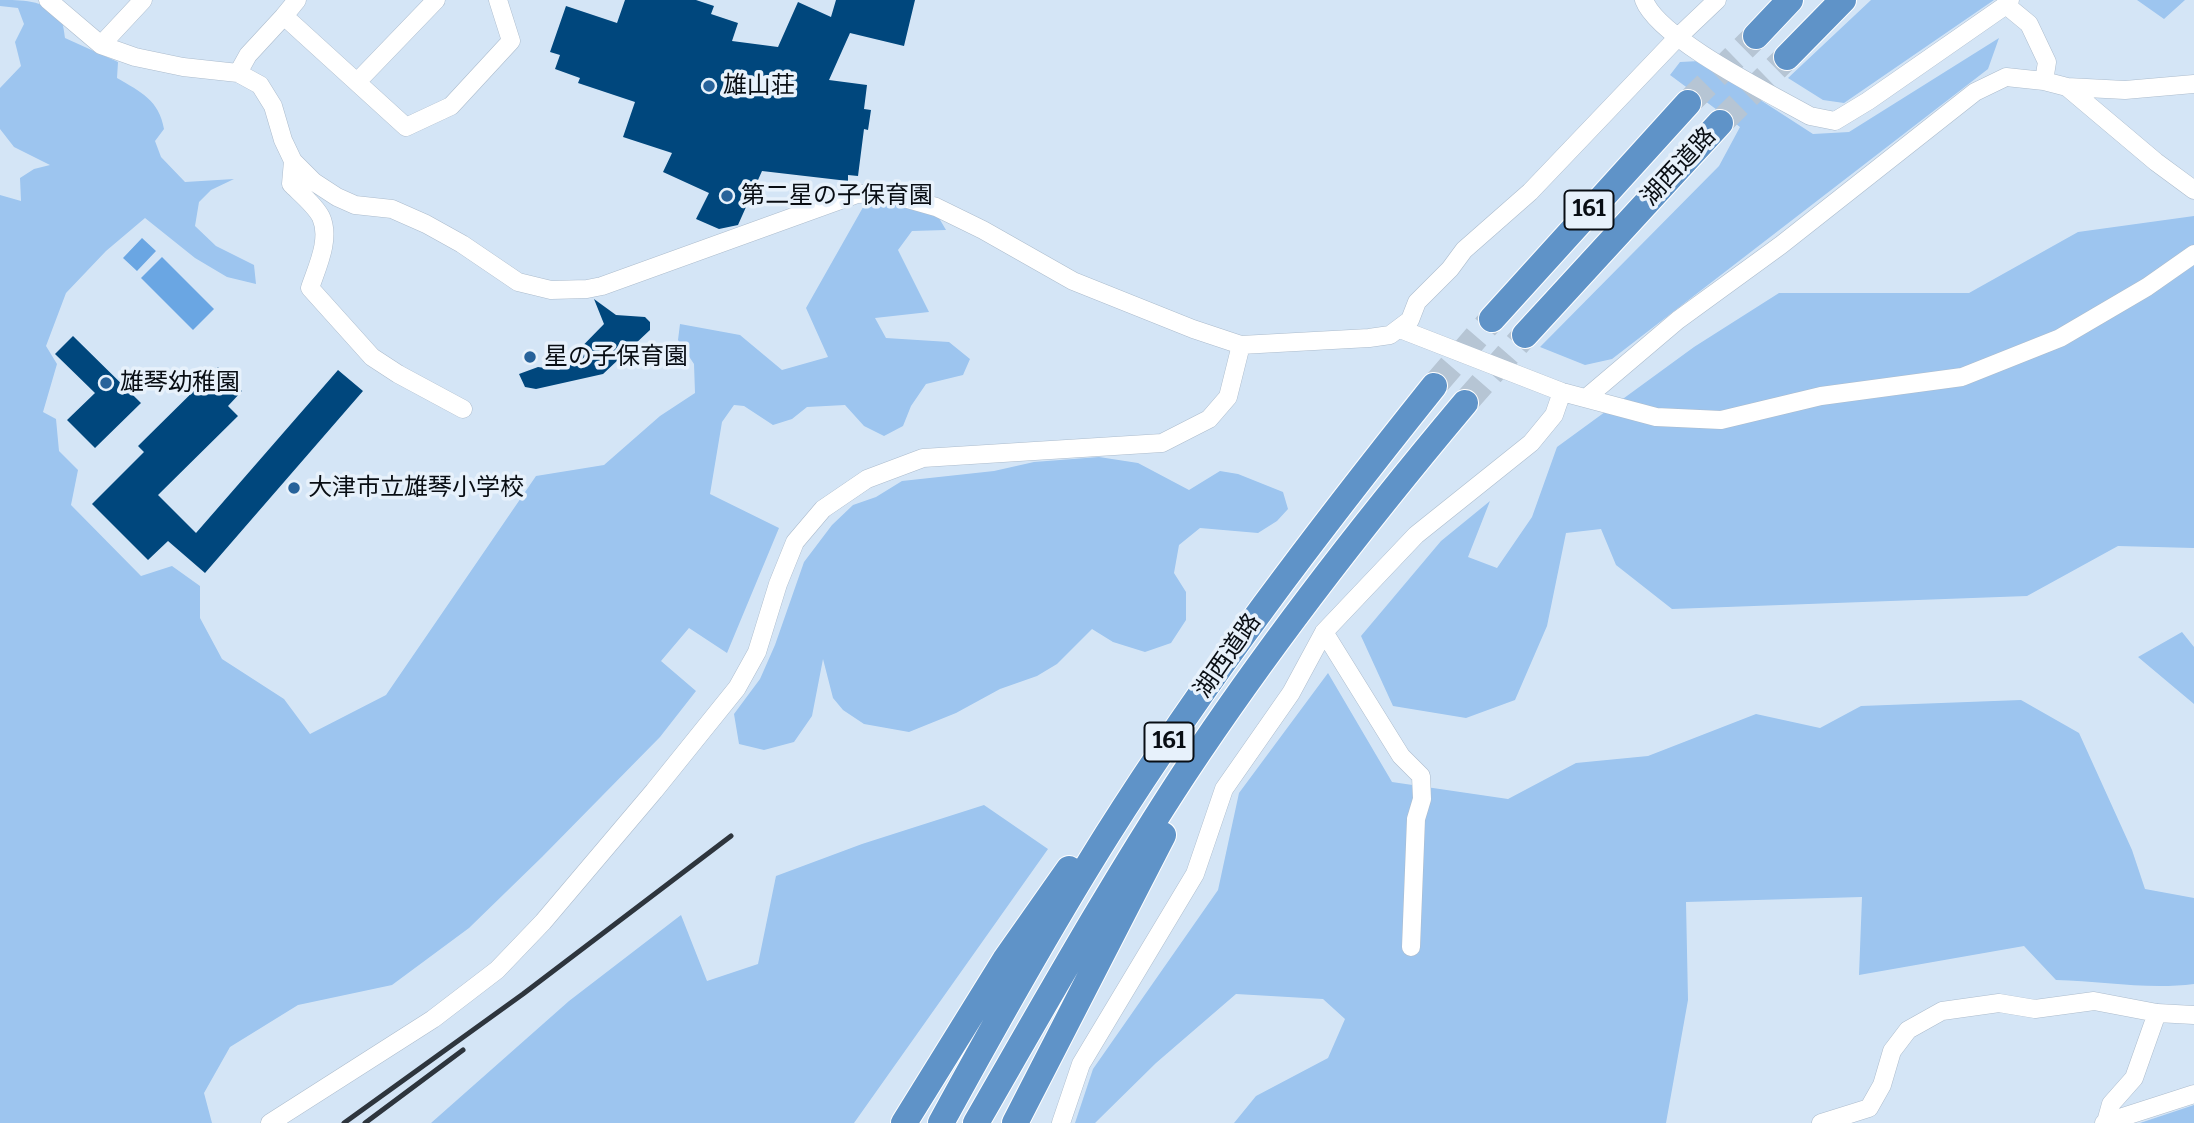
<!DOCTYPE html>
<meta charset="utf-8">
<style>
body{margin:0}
canvas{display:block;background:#d4e5f6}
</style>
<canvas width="2194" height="1123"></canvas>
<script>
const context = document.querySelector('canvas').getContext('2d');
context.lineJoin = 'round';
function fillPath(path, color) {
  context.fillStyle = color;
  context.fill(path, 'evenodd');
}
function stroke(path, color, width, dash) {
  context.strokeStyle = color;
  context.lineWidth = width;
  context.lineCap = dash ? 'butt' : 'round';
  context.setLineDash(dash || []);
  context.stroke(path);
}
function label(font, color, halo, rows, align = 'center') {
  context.font = font + ' Bitter,"Noto Sans JP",serif';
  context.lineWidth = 7;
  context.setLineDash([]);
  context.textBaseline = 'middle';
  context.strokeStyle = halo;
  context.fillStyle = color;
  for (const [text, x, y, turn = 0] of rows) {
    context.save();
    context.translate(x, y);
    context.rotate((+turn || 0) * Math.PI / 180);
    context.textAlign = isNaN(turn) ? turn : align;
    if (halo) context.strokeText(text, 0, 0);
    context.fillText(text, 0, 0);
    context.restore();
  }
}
const green = new Path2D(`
 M0 0C21 0 44 0 59 16 63 21 64 31 65 38L118 62 117 78C141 92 159 100 164 129L155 141 161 157 185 182 234 179 211 190 199 202 195 226 216 246 254 265 256 284 227 277 195 258 145 218 106 251 66 293 46 346 57 364 43 412 56 419 59 451 78 470 71 505 141 576 172 566 200 586V618L222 659 284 699 310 734 386 695 536 476 604 465 660 416 695 393 694 364 678 340 680 324 740 335 782 370 828 357 806 308 866 202 897 203 936 213 946 230 912 231 898 250 929 312 875 318 886 338 949 342 970 359 963 375 926 384 911 406 903 426 884 436 864 426 845 405 807 407 792 419 773 425 744 406 734 405 722 422 710 494 779 528 727 653 689 628 661 661 696 691 660 737 542 857 469 928 392 985 298 1005 230 1047 204 1093 212 1123H0V195L21 201 20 178 34 169 50 165 14 147 0 129V88L21 66 15 42 24 24 18 8 0 6Z
 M1871 0H1994L1844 103 1823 100 1788 78Z
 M2137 0H2185L2164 19Z
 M1999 38 1988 69 1612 359 1585 365 1540 347 1719 166 1740 127 1670 75 1680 62 1700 61 1813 134 1849 132Z
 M2194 216V548L2118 546 2027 596 1672 609 1616 565 1601 529 1566 533 1547 626 1515 700 1466 718 1393 706 1361 636 1441 541 1490 501 1468 557 1497 568 1532 517 1557 447 1694 347 1779 293H1969L2078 232Z
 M1099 457 1138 463 1189 490 1220 471 1238 474 1283 492 1288 509 1277 521 1258 533 1200 528 1179 545 1174 573 1186 592V620L1171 643 1145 652 1113 642 1092 629 1057 664 1037 676 1000 689 956 713 909 732 864 724 843 710 833 698 823 659 812 716 794 742 764 750 739 744 734 714 760 679 775 645 804 562 832 525 853 505 876 497 902 481 994 471 1034 462Z
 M2182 632 2194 647V704L2138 657Z
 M1328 673 1392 782 1508 799 1576 763 1648 756 1756 714 1820 728 1861 706 2021 700 2079 733 2132 850 2145 889 2194 898V984C2148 990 2102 981 2056 980L2024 946 1859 975 1862 897 1686 902 1688 1000 1666 1123H1234L1256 1096 1328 1058 1345 1019 1323 999 1236 994 1156 1063 1095 1123H1075L1093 1069 1218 890 1239 793Z
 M984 805 1048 849 854 1123H431L569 1001 681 915 707 981 758 964 776 876 862 844Z
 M2194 1105V1123H2140Z`);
const water = new Path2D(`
 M142 238 156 251 137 271 123 258Z
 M162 257 214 309 193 330 141 278Z`);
const building = new Path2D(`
 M625 0H696L714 6 711 14 738 23 732 41 778 47 798 2 831 17 836 0H915L904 46 850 33 829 80 867 85 864 109 871 110 868 130 864 129 858 176 848 175V181L762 171 738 225 719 229 696 219 709 193 663 172 672 153 623 137 635 102 578 83 580 78 555 69 560 55 550 52 566 6 617 23Z
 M594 299 616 315 645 317 650 322V330L603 374 536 389 525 387 519 374 538 367 559 370 604 324Z
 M73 336 141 403 95 448 67 420 95 393 55 354Z
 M218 367 242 391 228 406 238 416 158 495 196 533 338 370 363 391 205 573 168 541 148 560 92 504 144 452 138 446Z`);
const highwayTunnel = new Path2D(`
 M1688 103 1756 36
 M1720 123 1787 57
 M1434 386 1492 319
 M1465 403 1525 335`);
const minor = new Path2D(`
 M48 0 101 45 135 57 183 67 238 73 260 85 273 106 283 140 293 161 314 182 337 197 355 205 392 209 426 224 462 244 518 282 551 290 587 289 602 286 857 194 887 193 936 207 983 230 1073 281 1193 329 1241 345 1369 338 1390 335 1410 320 1417 302 1450 269 1464 250 1530 192 1677 38 1717 0
 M297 0 284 16 406 127 451 106 511 41 498 0
 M1644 0C1659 39 1771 94 1810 116L1835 121 1868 101 2006 5 2010 0
 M2006 5 2029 24 2047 62 2044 81
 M101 45 143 0
 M238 73 248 55 284 16
 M357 82 436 0
 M2067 87 2156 162 2194 190
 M293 161 291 184C300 193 315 205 321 217 331 239 317 267 310 288L372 357 398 374 463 409
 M1400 329 1562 392 1656 417 1721 420 1821 396 1962 377 2060 338 2147 287 2194 254
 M1586 398 1678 320 1781 245 1975 92 2006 77 2044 81 2067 87 2125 90 2194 84
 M1324 632 1401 756 1421 776 1422 799 1416 819 1411 947
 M2106 1122 2111 1104 2134 1078 2157 1013
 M270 1123 433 1019 497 970 543 922 654 791 737 688 757 652 778 584 795 542 823 509 867 479 923 458 1162 443 1209 419 1228 397 1241 345
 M1061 1123 1081 1064 1195 874 1224 789 1291 693 1324 632 1416 535 1531 443 1554 415 1562 392
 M1821 1123 1869 1108 1882 1085 1892 1051 1908 1030 1942 1011 1999 1003 2035 1009 2094 1001 2157 1013 2194 1015
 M2104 1123 2194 1094`);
const highway = new Path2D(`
 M1756 36 1790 0
 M1787 57 1843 0
 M1492 319 1688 103
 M1525 335 1720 123
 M904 1123 1005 960 1069 869
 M941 1123C994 1026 1048 929 1107 835 1206 678 1318 531 1434 386
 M976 1123C1044 1005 1110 887 1184 774 1270 644 1365 522 1465 403
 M1015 1123 1163 835`);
const rail = new Path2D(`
 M344 1123 523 994 731 836
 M365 1123 463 1050`);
const markers = [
 [709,86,7,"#27629a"],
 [727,196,7,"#27629a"],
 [530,357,7,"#27629a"],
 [106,383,7,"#27629a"],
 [294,488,7,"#27629a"]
];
const shields = [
 [1589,210,49],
 [1169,742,49]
];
const shieldNames = [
 ["161",1589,210],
 ["161",1169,742]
];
const poiNames = [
 ["雄山荘",723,86],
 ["第二星の子保育園",741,196],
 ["星の子保育園",544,357],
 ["雄琴幼稚園",120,383],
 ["大津市立雄琴小学校",308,488]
];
const streetNames = [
 ["湖西道路",1679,167,-47],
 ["湖西道路",1228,656,-55]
];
fillPath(green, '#9dc5ef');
fillPath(water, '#6aa6e3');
fillPath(building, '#00477d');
stroke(highwayTunnel, '#b6c5d4', 26, [26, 13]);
stroke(minor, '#acbccd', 19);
stroke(highway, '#fff', 28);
stroke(minor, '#fff', 18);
stroke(highway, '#5f93c8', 26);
stroke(rail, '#2e353d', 5);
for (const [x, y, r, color] of markers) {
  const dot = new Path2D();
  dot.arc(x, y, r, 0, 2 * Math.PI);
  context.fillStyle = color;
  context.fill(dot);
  stroke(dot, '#e7f1fb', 2.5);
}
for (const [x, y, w] of shields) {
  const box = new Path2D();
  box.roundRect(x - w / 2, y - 19.5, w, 39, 5);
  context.fillStyle = '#e7f1fb';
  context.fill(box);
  stroke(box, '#090e14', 2);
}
label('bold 23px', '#090e14', null, shieldNames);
label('24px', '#090e14', '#e7f1fb', poiNames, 'left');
label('24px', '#090e14', '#e7f1fb', streetNames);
</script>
